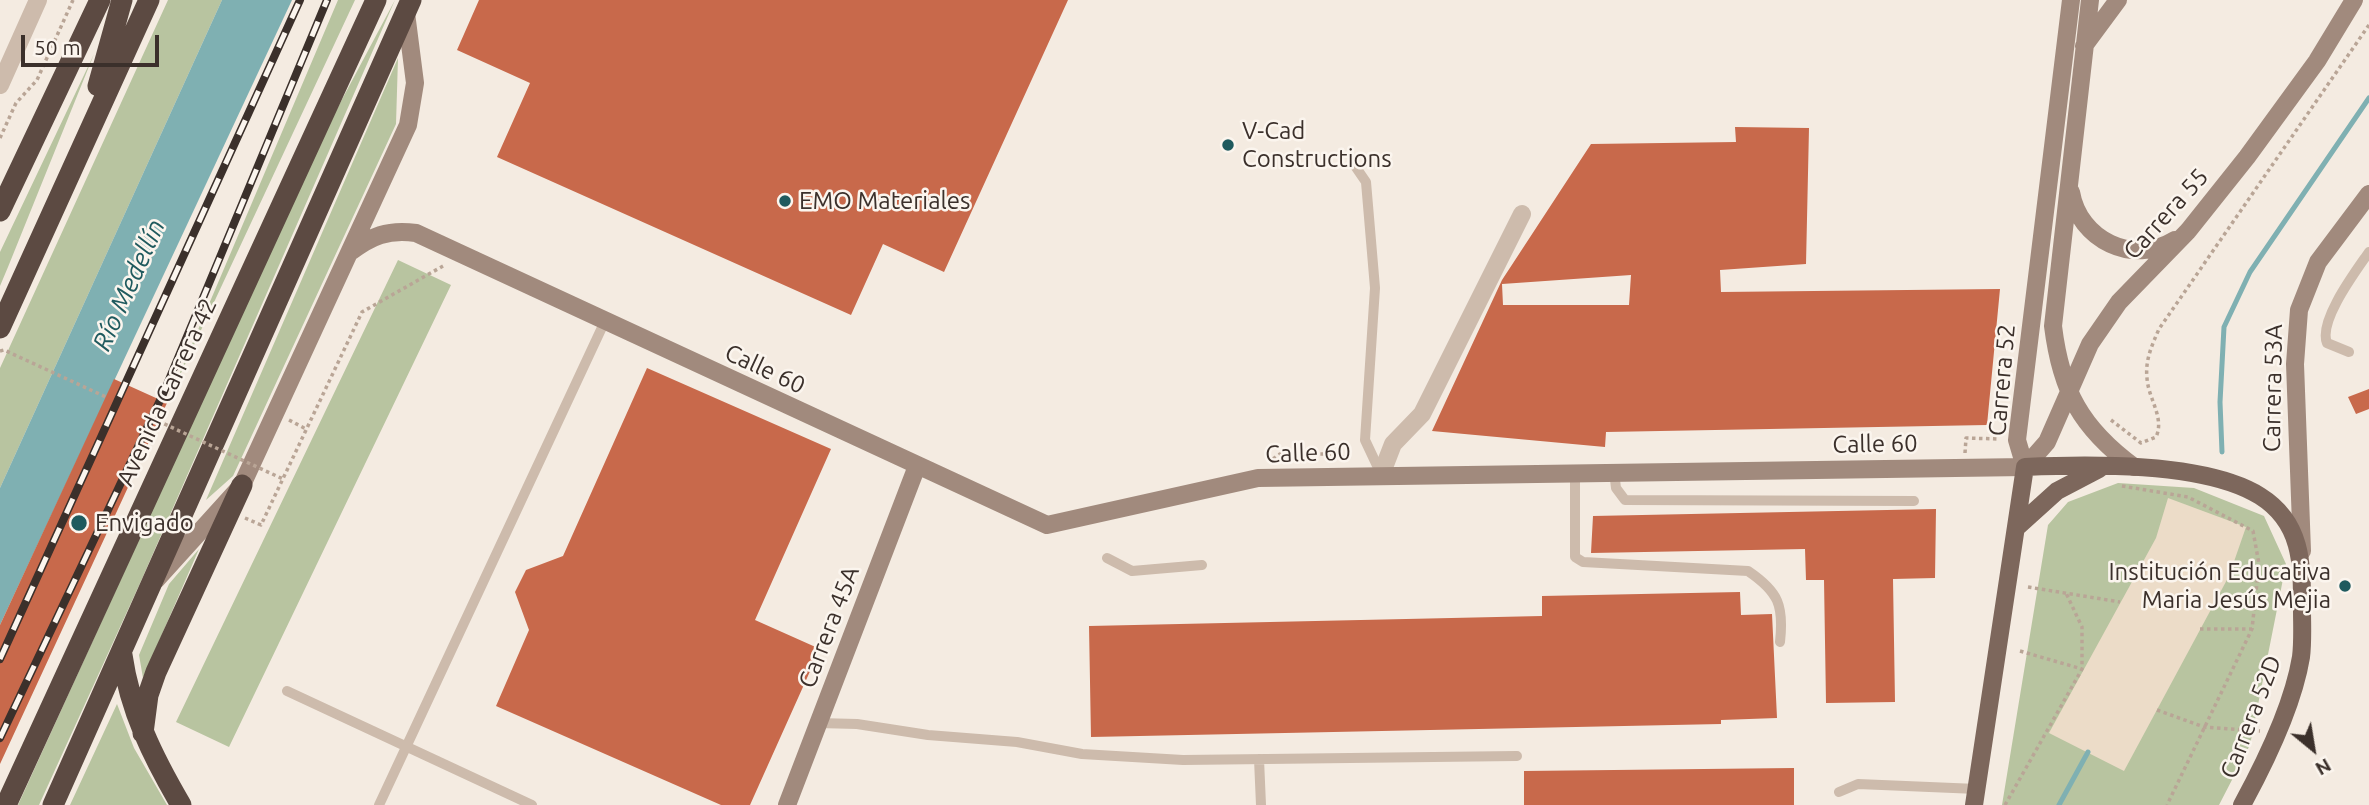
<!DOCTYPE html>
<meta charset="utf-8">
<style>
body{margin:0}
#map{position:relative;width:2369px;height:805px;overflow:hidden;background:#f4ebe1;font-family:Ubuntu,sans-serif}
canvas{display:block}
.north{position:absolute;left:2278px;top:714px;width:70px;height:70px;-webkit-text-stroke:5px #fbf5ee;paint-order:stroke;rotate:150deg;font-size:19px;font-weight:700;line-height:28px;text-align:center;color:#3b302b}
.north::after{content:'';display:block;margin:auto;width:24px;height:32px;background:#3b302b;clip-path:polygon(50% 0,100% 100%,50% 72%,0 100%)}
.scale{position:absolute;left:21px;top:35px;width:138px;height:32px;box-sizing:border-box;border:4px solid #3b302b;border-top:0;padding-left:9px;font-size:21px;line-height:24px;white-space:nowrap;color:#3b302b;-webkit-text-stroke:5px #fbf5ee;paint-order:stroke}
</style>
<div id="map">
<canvas width="2369" height="805"></canvas>
<div class="north">N</div>
<div class="scale">50 m</div>
</div>
<script>
const context = document.querySelector('canvas').getContext('2d');
context.lineJoin = 'round';
function fillPath(path, color) {
  context.fillStyle = color;
  context.fill(path, 'evenodd');
}
function stroke(path, color, width, dash) {
  context.strokeStyle = color;
  context.lineWidth = width;
  context.lineCap = dash ? 'butt' : 'round';
  context.setLineDash(dash || []);
  context.stroke(path);
}
function label(font, color, halo, rows, align = 'center') {
  context.font = font + ' Ubuntu,sans-serif';
  context.lineWidth = 5;
  context.setLineDash([]);
  context.textBaseline = 'middle';
  context.strokeStyle = halo;
  context.fillStyle = color;
  for (const [text, x, y, turn = 0] of rows) {
    context.save();
    context.translate(x, y);
    context.rotate((+turn || 0) * Math.PI / 180);
    context.textAlign = isNaN(turn) ? turn : align;
    if (halo) context.strokeText(text, 0, 0);
    context.fillText(text, 0, 0);
    context.restore();
  }
}
const green = new Path2D(`
 M168 0H222L0 488V368Z
 M338 0H355L167 403Z
 M395 0 141 581 39 805H18L322 137Z
 M94 54 8 267 0 286V252Z
 M398 58 396 124 233 476 206 500Z
 M398 260 451 285 229 747 176 722Z
 M2118 483 2194 488 2264 516 2286 564 2250 745 2219 805H2002L2048 525 2068 502Z
 M199 549 143 678 139 655 169 584Z
 M117 704 134 748 167 805H70Z`);
const plaza = new Path2D(`
 M2168 498 2246 527 2229 576 2124 771 2049 733 2156 538Z`);
const water = new Path2D(`
 M222 0H292L0 625V488Z`);
const stream = new Path2D(`
 M2222 452 2220 402 2224 327 2250 272 2369 98
 M2059 805 2088 752`);
const building = new Path2D(`
 M479 0H1068L944 272 883 244 851 315 497 157 530 83 457 50Z
 M1735 127 1809 128 1806 264 1720 270 1721 292 2000 289 1987 425 1606 432 1605 447 1432 431 1502 280 1591 144 1736 142ZM1631 275 1629 305H1503L1502 284Z
 M647 368 831 449 755 620 820 649 750 805H721L496 706 529 630 515 592 526 570 563 556Z
 M114 379 167 403 0 764V625Z
 M2369 389V409L2356 414 2348 397Z
 M1936 509 1935 578 1893 579 1895 702 1826 703 1824 580H1806L1805 549 1591 553 1593 516Z
 M1740 592 1741 615 1772 614 1777 718 1721 720V724L1091 737 1089 626 1542 616V596Z
 M1794 768V805H1524V771Z`);
const path = new Path2D(`
 M0 138 16 103 37 80 73 0
 M0 351 4 350 106 397
 M289 420 306 429
 M2111 420 2141 443 2156 437C2165 418 2148 398 2147 378 2145 360 2152 345 2159 329L2369 25
 M1965 453 1966 438 1999 439
 M1273 459 1280 454H1338L1346 459
 M2122 486 2188 497 2253 531 2259 564 2252 629 2167 805
 M245 518 261 525 362 312 443 266
 M2028 587 2120 602
 M2200 629H2252
 M2020 651 2082 669
 M2157 710 2204 727 2260 731
 M2005 805 2082 669V627L2066 593`);
const lane = new Path2D(`
 M1355 166 1366 182 1375 288 1365 440 1381 474
 M2349 352 2327 343C2318 321 2356 271 2369 252
 M1575 471V557L1583 562 1748 571C1779 592 1784 606 1780 642
 M1614 471 1616 488 1625 500 1914 501
 M1107 558 1132 571 1202 565
 M287 691 532 805
 M818 723 857 724 928 735 1017 742 1082 754 1183 760 1517 756
 M1259 759 1261 805
 M1839 792 1858 784 1977 789
 M379 805 605 321`);
const street = new Path2D(`
 M0 85 38 0
 M1381 475 1393 444 1422 414 1522 214`);
const secondary = new Path2D(`
 M2090 0 2053 326C2061 391 2081 428 2134 467
 M2084 46 2118 0
 M2071 192C2079 240 2133 266 2175 240
 M349 253C371 236 388 229 416 233L1047 525 1258 478 2025 467
 M2025 467 2047 442 2090 344 2119 302 2188 231 2247 157 2317 61 2354 0
 M2025 467 2017 440 2071 0
 M2302 551 2295 364 2299 310 2318 262 2369 194
 M156 580 242 485 408 125 415 83 406 13
 M787 805 917 466`);
const primary = new Path2D(`
 M2016 528 2057 491 2099 469
 M1974 805 2025 467C2088 464 2206 462 2260 496 2303 523 2302 565 2302 609 2302 625 2303 642 2301 657 2293 706 2266 761 2242 805`);
const highway = new Path2D(`
 M98 86 122 0
 M0 211 100 0
 M0 328 149 0
 M122 655C130 711 153 757 181 805
 M143 733 148 695 156 672 242 485
 M6 805 376 0
 M53 805 411 0`);
const rail = new Path2D(`
 M0 659 300 0
 M0 738 163 394 327 0`);
const pathBridge = new Path2D(`
 M158 421 283 479`);
const markers = [
 [1228,145,7,"#1f5a5e"],
 [785,201,7,"#1f5a5e"],
 [79,523,9,"#1f5a5e"],
 [2345,586,7,"#1f5a5e"]
];
const poiNames = [
 ["V-Cad",1242,131],
 ["Constructions",1242,159],
 ["EMO Materiales",799,201],
 ["Envigado",95,523],
 ["Institución Educativa",2331,572,"right"],
 ["Maria Jesús Mejia",2331,600,"right"]
];
const streetNames = [
 ["Carrera 55",2166,214,-48],
 ["Calle 60",765,369,25],
 ["Carrera 52",2002,380,-85],
 ["Carrera 53A",2273,388,-89],
 ["Avenida Carrera 42",167,392,-65],
 ["Calle 60",1875,444,-1],
 ["Calle 60",1308,453,-2],
 ["Carrera 45A",829,627,-69],
 ["Carrera 52D",2251,717,-69]
];
const waterNames = [
 ["Río Medellín",129,285,-66]
];
fillPath(green, '#b8c4a0');
fillPath(plaza, '#ecdcc8');
fillPath(water, '#7fb0b2');
stroke(stream, '#7fb0b2', 5);
fillPath(building, '#c8694b');
stroke(path, '#b9a596', 3.5, [3.5, 3.5]);
stroke(lane, '#cdbbac', 10);
stroke(street, '#cdbbac', 18);
stroke(secondary, '#a18a7d', 18);
stroke(primary, '#7d675c', 18);
stroke(highway, '#5c4a42', 21);
stroke(rail, '#3b302b', 8);
stroke(rail, '#fbf5ee', 5, [16]);
stroke(pathBridge, '#b9a596', 3.5, [3.5, 3.5]);
for (const [x, y, r, color] of markers) {
  const dot = new Path2D();
  dot.arc(x, y, r, 0, 2 * Math.PI);
  context.fillStyle = color;
  context.fill(dot);
  stroke(dot, '#fbf5ee', 2.5);
}
label('24px', '#3b302b', '#fbf5ee', poiNames, 'left');
label('24px', '#3b302b', '#fbf5ee', streetNames);
label('italic 26px', '#1f5a5e', '#fbf5ee', waterNames);
</script>
